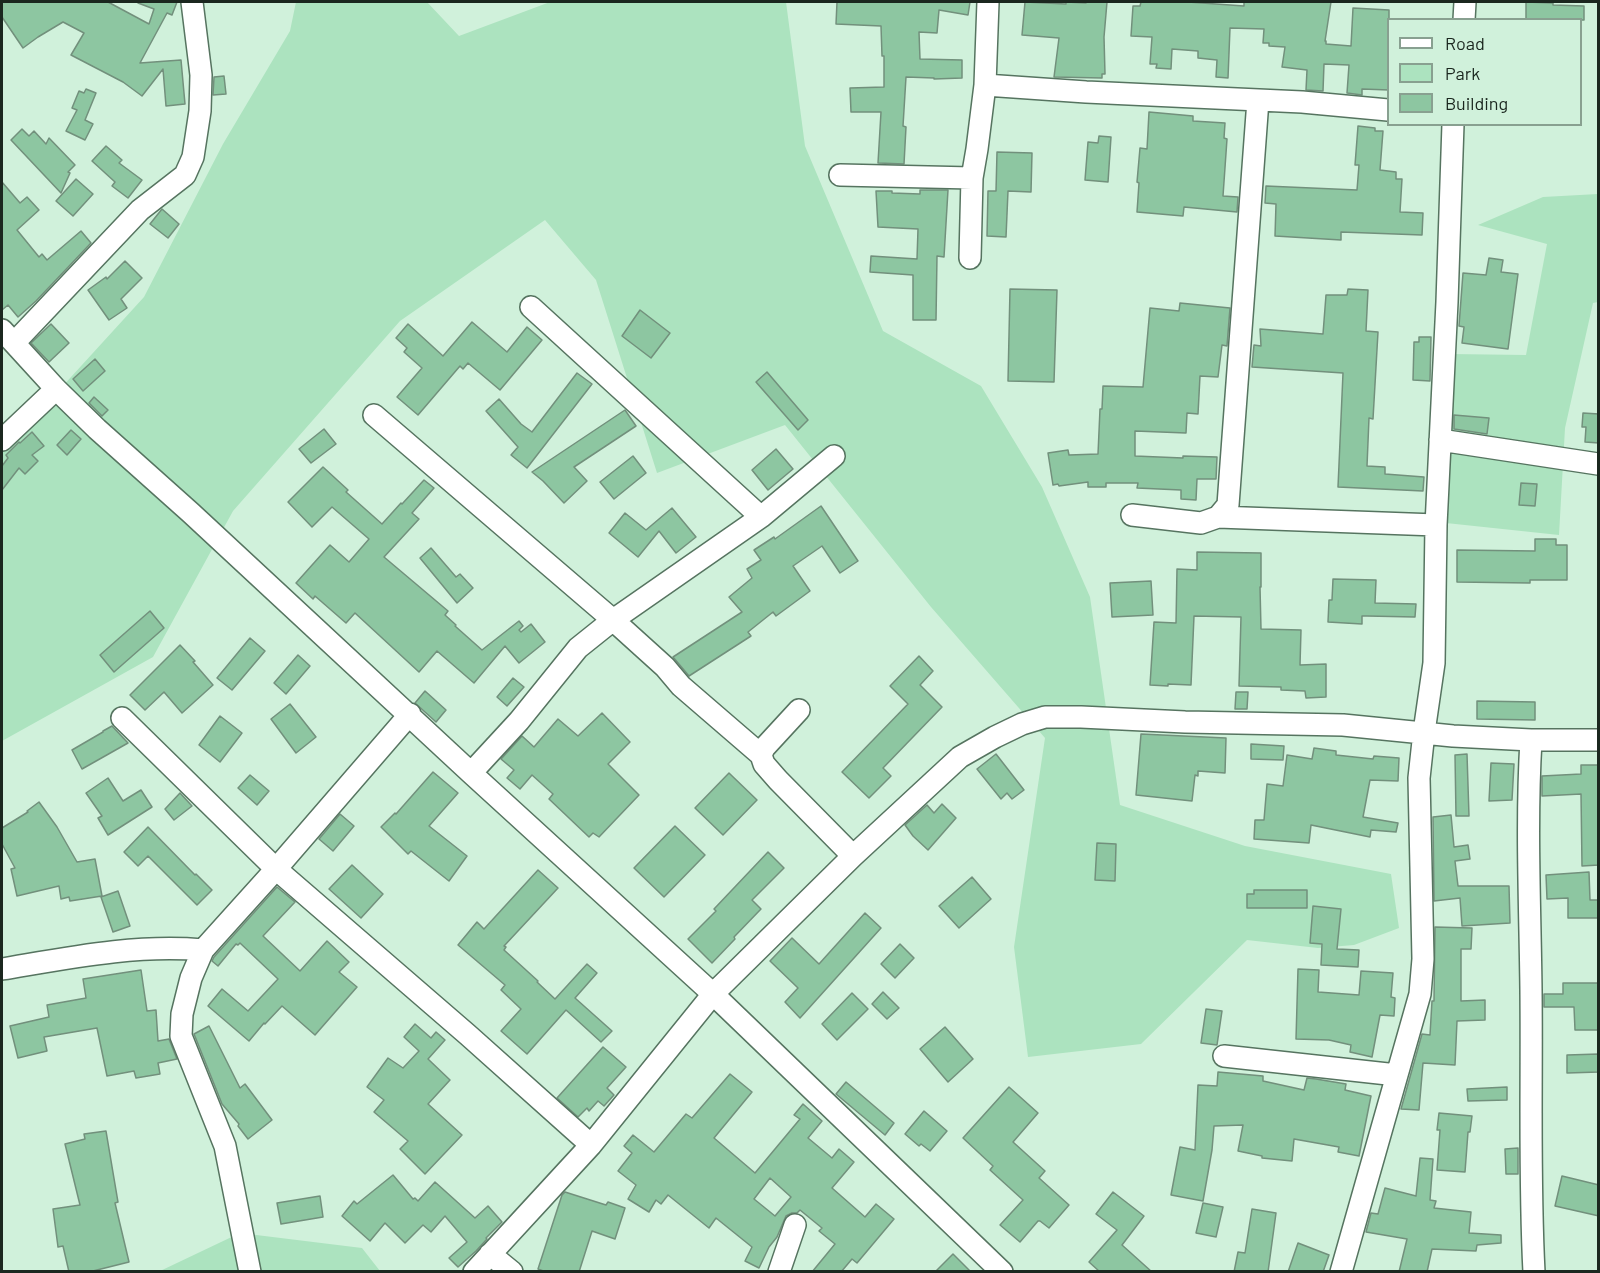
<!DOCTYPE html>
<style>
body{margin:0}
#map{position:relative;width:1600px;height:1273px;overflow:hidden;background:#d0f1db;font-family:Barlow,sans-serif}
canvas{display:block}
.frame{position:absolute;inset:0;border:3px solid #1b271f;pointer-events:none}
.legend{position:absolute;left:1387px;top:18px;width:195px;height:108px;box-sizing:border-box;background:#d0f1db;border:2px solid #88a090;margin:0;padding:8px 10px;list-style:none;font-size:18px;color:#1b271f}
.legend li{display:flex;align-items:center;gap:12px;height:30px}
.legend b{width:30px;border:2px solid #88a090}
</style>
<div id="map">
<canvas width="1600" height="1273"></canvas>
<div class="frame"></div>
<ul class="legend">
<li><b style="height:8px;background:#fff"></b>Road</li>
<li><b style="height:16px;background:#ace3bf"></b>Park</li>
<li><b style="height:16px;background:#8dc6a1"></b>Building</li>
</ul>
</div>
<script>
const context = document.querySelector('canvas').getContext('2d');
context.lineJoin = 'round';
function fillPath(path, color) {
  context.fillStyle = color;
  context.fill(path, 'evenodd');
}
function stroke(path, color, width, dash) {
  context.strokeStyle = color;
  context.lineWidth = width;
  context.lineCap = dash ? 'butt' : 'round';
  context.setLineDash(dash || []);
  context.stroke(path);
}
const green = new Path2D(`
 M296 2H427L459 36 550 2H786L805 146 883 331 981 386 1042 487 1090 597 1120 805 1245 846 1391 874 1399 928 1354 945 1318 948 1247 940 1141 1044 1028 1057 1014 947 1045 738 931 607 785 425 657 473 596 280 545 220 400 321 233 511 153 657 2 741V446L9 445 144 297 223 144 290 31Z
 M1598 194V302L1593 303 1565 428 1559 535 1446 523 1450 354 1526 355 1547 244 1478 225 1543 197Z
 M240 1233 362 1248 380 1271 158 1272Z`);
const building = new Path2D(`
 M2 2H108L149 24 154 9 138 3V2H177L172 15 167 13 140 63 181 60 185 104 166 106 163 69 142 96 123 82 71 55 84 33 63 22 38 37 23 48 2 17Z
 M837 2H970L968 15 939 10 937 33 919 32 920 59 962 60V78L934 79V78L906 77 903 126 906 127 904 164 878 163 881 112H851L850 88 884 87V56H882L881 26 836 24Z
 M1025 2 1066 4V2L1086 3V2H1107L1104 37 1105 74H1102V78L1054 77 1059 38 1022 35Z
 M1141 2H1188L1244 6V2H1331L1325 41H1326V44L1351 46 1353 8 1389 10V90L1362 89V95L1347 93 1349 65 1324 64 1323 91 1306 90 1307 70 1282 67 1285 47 1269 46V43H1263L1264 29 1230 28 1228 78 1216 77 1217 60 1198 58V51L1172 49 1171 69 1156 68 1157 64H1150L1152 37 1131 36 1133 6H1140Z
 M1526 2 1553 3V5L1584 6V20H1526Z
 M224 76 226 94 213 95 214 77Z
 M86 89 96 93 85 120 93 124 85 140 66 131 77 110 72 108 79 91 84 93Z
 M1149 112 1193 116V121L1225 123 1224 138 1227 139 1223 196 1238 197 1237 212 1184 207 1183 216 1137 212 1139 183 1137 182 1140 148 1147 149Z
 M1358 126 1375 128V131H1383L1380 170 1396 172V179H1402L1400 212 1423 213 1422 235 1341 232V240L1275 236 1276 204 1265 203 1266 186 1357 190 1359 165H1355Z
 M22 129 29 136 34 131 46 144 49 138 75 165 68 172 70 173 61 193 11 140Z
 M1099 136 1111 137 1108 182 1085 180 1088 142 1098 143Z
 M106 146 122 160 119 163 142 180 128 198 112 186 115 182 92 161Z
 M997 152 1032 153 1031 192 1008 191 1006 237 987 236 988 191H996Z
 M76 179 93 194 73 216 56 201Z
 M2 182 20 203 27 197 39 210 17 230 39 257 42 254 47 260 81 231 91 243 36 301 18 317 8 305 2 310Z
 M920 190H948L944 257 937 256 936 320H913V275L870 272 871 256 917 259 918 229 878 227 876 191H892V193L920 194Z
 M162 209 179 224 168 238 150 224Z
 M1489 258 1503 260 1501 272 1518 274 1508 349 1462 343 1464 327 1459 326 1463 273 1486 275Z
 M125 261 142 278 121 299 127 308 109 320 88 290 106 277 107 279Z
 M1010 289 1057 290 1054 382 1008 381Z
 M1348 289 1368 290 1366 331 1378 332 1373 419 1369 418 1367 466 1385 467V474L1424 477 1423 491 1338 487 1343 373 1252 367 1254 345 1261 346 1260 329 1323 334 1326 295H1347Z
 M1180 303 1230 308 1227 346 1222 345 1218 377 1200 376 1198 414 1187 413 1186 433 1135 431V456L1183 458V456L1217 457 1216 479H1197L1196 500 1181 499V490L1137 488 1138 483H1106V487H1088V482L1059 486 1058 484 1053 485 1048 453 1068 450 1069 455 1098 454 1100 409H1102L1103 386 1143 387 1150 308 1179 311Z
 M640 310 670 333 651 358 622 336Z
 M472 322 507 352 527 327 542 340 500 390 468 363 463 369 460 366 418 415 397 397 422 368 404 352 407 348 396 338 408 324 443 356Z
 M51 324 69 343 49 362 31 343Z
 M1419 337H1431L1430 381 1413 380 1414 342H1419Z
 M95 359 105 371 83 391 73 379Z
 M767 372 808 420 798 430 756 382Z
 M577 373 592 384 527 468 511 455 518 447 486 411 499 399 521 424 532 432Z
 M94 397 108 410 102 416 89 403Z
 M625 410 636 426 574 467 587 481 564 503 543 481 532 472Z
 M1583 413 1599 414V443L1585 442 1586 427H1582Z
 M1454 415 1489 418 1487 434 1454 429Z
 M324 429 336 444 311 463 299 449Z
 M71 430 81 439 67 455 57 445Z
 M32 432 44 446 32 455 38 461 25 474 19 468 2 490V466L8 458 6 455 19 442 20 443Z
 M776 449 793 469 768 490 752 470Z
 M633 456 646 473 614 499 600 482Z
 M323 467 348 490 346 492 382 524 401 503 402 504 424 480 434 488 412 513 419 519 384 557 448 611 445 615 456 625 455 626 482 650 519 621 523 626 519 630 521 632 531 624 545 642 519 663 505 646 474 683 437 651 419 672 355 613 346 623 315 596 313 599 296 583 330 545 349 562 369 539 332 507 312 527 288 502Z
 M1521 483 1537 484 1535 506 1519 505Z
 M821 506 858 561 840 573 822 546 793 566 810 591 776 616 773 612 748 632 751 636 689 676 673 657 742 612 729 597 752 578 747 569 761 560 754 550 774 537 775 539Z
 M672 508 696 537 676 553 659 531 638 557 609 533 625 513 646 530Z
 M1535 539H1556V545H1567V580H1530V583L1457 582V550L1535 551Z
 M431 548 456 577 460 574 473 588 457 603 420 558Z
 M1197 552 1261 553V587H1260L1261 629 1301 630 1300 665 1326 664V697L1306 698 1305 691 1281 690V687L1239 686 1241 617 1194 616 1191 685 1168 684V686L1150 685 1154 622 1176 623 1177 569 1197 570Z
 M1333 579 1376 580 1375 603 1416 604 1415 617 1367 616H1362V624L1328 622 1329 600H1332Z
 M1151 581 1153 615 1112 617 1110 583Z
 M150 611 164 628 114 672 100 655Z
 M250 638 265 651 232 690 217 678Z
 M180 645 195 661 193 662 213 685 182 713 164 692 145 710 130 695Z
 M298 655 310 666 286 694 274 683Z
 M919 656 933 671 920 685 942 707 883 768 891 776 869 798 842 772 908 704 890 686Z
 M513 678 524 687 507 706 497 697Z
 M425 691 446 710 436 722 415 703Z
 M1236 692H1248L1247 709H1235Z
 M1477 701 1535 702V720L1477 719Z
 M290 704 316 737 296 753 271 719Z
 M602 713 630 742 608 764 639 795 599 837 593 833 589 837 549 799 553 794 532 775 520 789 507 778 514 770 501 759 522 736 534 747 558 719 578 736Z
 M220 716 242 733 220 762 199 745Z
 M112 726 128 743 82 769 72 750 103 732V731Z
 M1141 734 1226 738 1225 773 1198 771V776L1195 775 1192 801 1136 795Z
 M1251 744 1284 746 1283 760 1251 759Z
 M1314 748 1336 751V755L1373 759 1374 756 1399 758 1398 781 1370 780 1363 817 1398 823 1396 832 1371 830 1370 837 1311 825 1309 843 1254 839 1255 820H1264L1267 784 1283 786 1287 755 1312 759Z
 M996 754 1024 790 1012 799 1007 793 1001 799 977 769Z
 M1467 754 1469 816H1456L1455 755Z
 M1491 763 1514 764 1512 800 1489 801Z
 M1581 765H1599V865L1582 866 1581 794 1542 796V776L1581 774Z
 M433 772 458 793 429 826 467 856 449 881 411 851 408 854 381 827 395 813 396 814Z
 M729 773 757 800 723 835 695 808Z
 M250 775 269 791 257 805 238 788Z
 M108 778 123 801 141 790 152 807 108 835 98 818 102 816 86 793Z
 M180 793 192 806 174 820 165 809Z
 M39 802 57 827 77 862 95 859 102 896 70 901 69 897 61 899 59 886 17 896 11 869 15 868 2 844V828L28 812 27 811Z
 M942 804 956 818 928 850 913 836 905 825 927 805 934 813Z
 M340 814 354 826 333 851 319 839Z
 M1451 815 1454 847 1468 845 1470 859 1455 861 1458 886H1509L1510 923 1462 926 1460 898 1434 901 1433 817Z
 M675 826 705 855 664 897 634 868Z
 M148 827 195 875 196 874 212 890 197 905 148 856 138 866 124 852Z
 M1097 843 1116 844 1115 881 1095 880Z
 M768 852 784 868 752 900 761 909 734 937 735 939 712 963 688 939 716 911 714 909Z
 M352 865 383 894 361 918 329 889Z
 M538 870 558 888 504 946 506 947 504 950 538 981 537 982 555 999 587 964 597 973 575 998 612 1031 601 1042 566 1010 527 1054 501 1031 521 1009 501 990 505 985 458 945 477 922 484 929Z
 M1589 872 1590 900H1599V918H1568V898L1547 899 1546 875Z
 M972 877 991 899 959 928 939 906Z
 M277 887 295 902 263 936 300 971 327 941 349 962 339 972 357 987 315 1035 282 1006 265 1024 264 1023 249 1041 208 1006 222 989 248 1011 278 979 240 943 238 945 236 944 218 966 212 961 214 957Z
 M1254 890H1307V908H1247V894H1254Z
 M118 891 130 926 113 932 101 897Z
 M1313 906 1341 909 1337 949 1359 950 1358 967 1321 965 1322 944 1310 943Z
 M865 913 881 928 800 1018 785 1002 798 988 770 961 792 938 819 964Z
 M1435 927 1472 928 1471 949H1461V1001L1485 1000V1020L1457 1021 1455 1065 1423 1063 1419 1110 1401 1109 1422 1034 1430 1035 1432 1001H1434Z
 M900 944 914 958 895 978 881 964Z
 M1298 969 1319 970 1318 992 1359 995 1361 971 1393 973 1391 997 1395 998 1394 1016 1380 1015 1372 1057 1350 1052 1351 1045 1329 1040 1296 1039Z
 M141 970 147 1011 156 1010 158 1041 169 1039 177 1059 158 1063 160 1074 136 1078 134 1071 107 1076 97 1028 44 1037 47 1051 18 1058 10 1026 49 1017 47 1005 86 998 83 979Z
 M1563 983H1599V1030H1575L1574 1007H1544V994H1563Z
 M883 992 899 1008 887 1019 872 1004Z
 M852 993 868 1009 837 1040 822 1024Z
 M1206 1009 1222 1011 1217 1045 1201 1043Z
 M415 1024 431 1038 436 1032 445 1040 428 1059 450 1080 428 1104 462 1135 425 1174 400 1149 408 1141 374 1112 384 1100 367 1087 388 1058 403 1068 419 1051 404 1037Z
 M209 1026 240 1088 245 1084 272 1120 248 1139 238 1126 239 1124 222 1104 194 1034Z
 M945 1027 973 1059 948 1082 920 1049Z
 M603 1047 626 1067 607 1088 614 1095 604 1106 598 1101 589 1111 587 1108 578 1117 557 1098Z
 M1599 1054V1072L1567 1073V1055Z
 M1218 1072 1263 1076V1081L1304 1090 1307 1078 1316 1079 1346 1084 1345 1090 1371 1096 1359 1156 1338 1152 1339 1147 1294 1139 1292 1161 1262 1158V1156L1238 1151 1243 1125 1214 1126 1212 1150 1203 1201 1171 1195 1180 1147 1195 1150 1198 1085 1217 1086Z
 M730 1074 752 1092 714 1138 755 1173 800 1119 794 1115 803 1104 822 1121 808 1138 832 1158 839 1149 854 1162 832 1188 865 1217 876 1204 894 1219 857 1263 852 1259 841 1272H812L835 1244 819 1231 822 1228 800 1210 797 1213H792L786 1216 777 1237 769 1247 759 1268 745 1261 752 1247 716 1218 709 1228 668 1195 661 1204 656 1200 649 1212 628 1199 636 1185 618 1171 632 1153 624 1146 633 1135 654 1152 686 1114 692 1118ZM770 1178 791 1197 775 1216 754 1199Z
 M846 1082 894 1123 885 1135 836 1094Z
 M1009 1087 1038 1113 1013 1142 1045 1171 1039 1178 1069 1205 1049 1228 1040 1221H1038L1020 1242 1000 1225 1023 1200 990 1170 993 1166 963 1138Z
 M1507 1087V1100L1468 1101 1467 1089Z
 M924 1111 947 1131 930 1151 921 1144 919 1146 905 1134Z
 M1439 1113 1472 1116 1470 1132H1468L1465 1172 1437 1170 1440 1130H1437Z
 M106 1131 118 1202 115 1203 129 1262 89 1272H69L63 1246 58 1247 53 1209 80 1205 65 1144 85 1139 84 1134Z
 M1518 1148V1174H1506L1505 1149Z
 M1420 1158 1433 1159 1430 1200 1436 1201 1434 1208 1471 1212 1469 1233 1501 1235V1243L1477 1245 1476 1251 1432 1249 1427 1272H1399L1407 1239 1366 1232 1371 1213 1378 1214 1385 1188 1416 1196Z
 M393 1175 413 1199 415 1198 418 1201 435 1182 475 1218 488 1206 502 1222 486 1238 487 1239 476 1251 458 1267 449 1258 467 1242 445 1216 431 1232 423 1225 405 1243 385 1223 370 1241 342 1216 354 1201 357 1204Z
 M1562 1176 1599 1185V1216L1555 1206Z
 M565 1192 606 1205 608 1202 625 1208 615 1239 592 1231 579 1272H546L538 1269 562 1195Z
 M1113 1192 1144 1216 1122 1245 1152 1272H1100L1089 1262 1117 1230 1096 1214Z
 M320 1196 323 1217 281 1224 277 1203Z
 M1203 1203 1223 1207 1216 1237 1196 1233Z
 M1252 1209 1276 1213 1268 1272H1234L1238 1252 1245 1253Z
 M1298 1243 1329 1255 1323 1272H1288Z
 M953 1254 971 1272H935Z`);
const minor = new Path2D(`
 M1464 20 1465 2
 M985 85 1086 92 1302 102 1388 110
 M840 175 972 178
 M970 258 972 178 977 149 985 85 988 2
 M531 307 761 517
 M2 330 14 343 56 389 97 429 191 513 471 773 713 994 1002 1272
 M14 343 140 210 185 175 193 157 200 111 201 75 192 2
 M374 415 613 620 665 667 681 686 761 755
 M2 440 56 389
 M1440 440 1598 464
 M1132 515 1201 523 1218 517 1228 505 1258 100
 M1218 517 1436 525
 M799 710 764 748 761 755 764 764 778 780 853 856
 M122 718 276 869 468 1035 591 1145
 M1531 740C1526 823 1530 906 1531 990 1532 1084 1529 1178 1534 1272
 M471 773 519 721 578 648 613 620 761 517 834 456
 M2 969C68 958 135 944 203 950
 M1224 1056 1397 1075
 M490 1254 512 1272
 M250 1272 225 1146 181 1036 182 1014 191 978 203 950 276 869 410 714
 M474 1272 591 1145 713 994 853 856 960 757 995 737 1022 724 1045 717H1081L1185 722 1343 725 1453 736 1531 740H1598
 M779 1272 795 1225
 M1341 1272 1420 994 1423 959 1419 778 1424 732 1434 663 1436 525 1447 302 1453 124`);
fillPath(green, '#ace3bf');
fillPath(building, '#8dc6a1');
stroke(building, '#72907c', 1.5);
stroke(minor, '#567460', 24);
stroke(minor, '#fff', 21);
</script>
